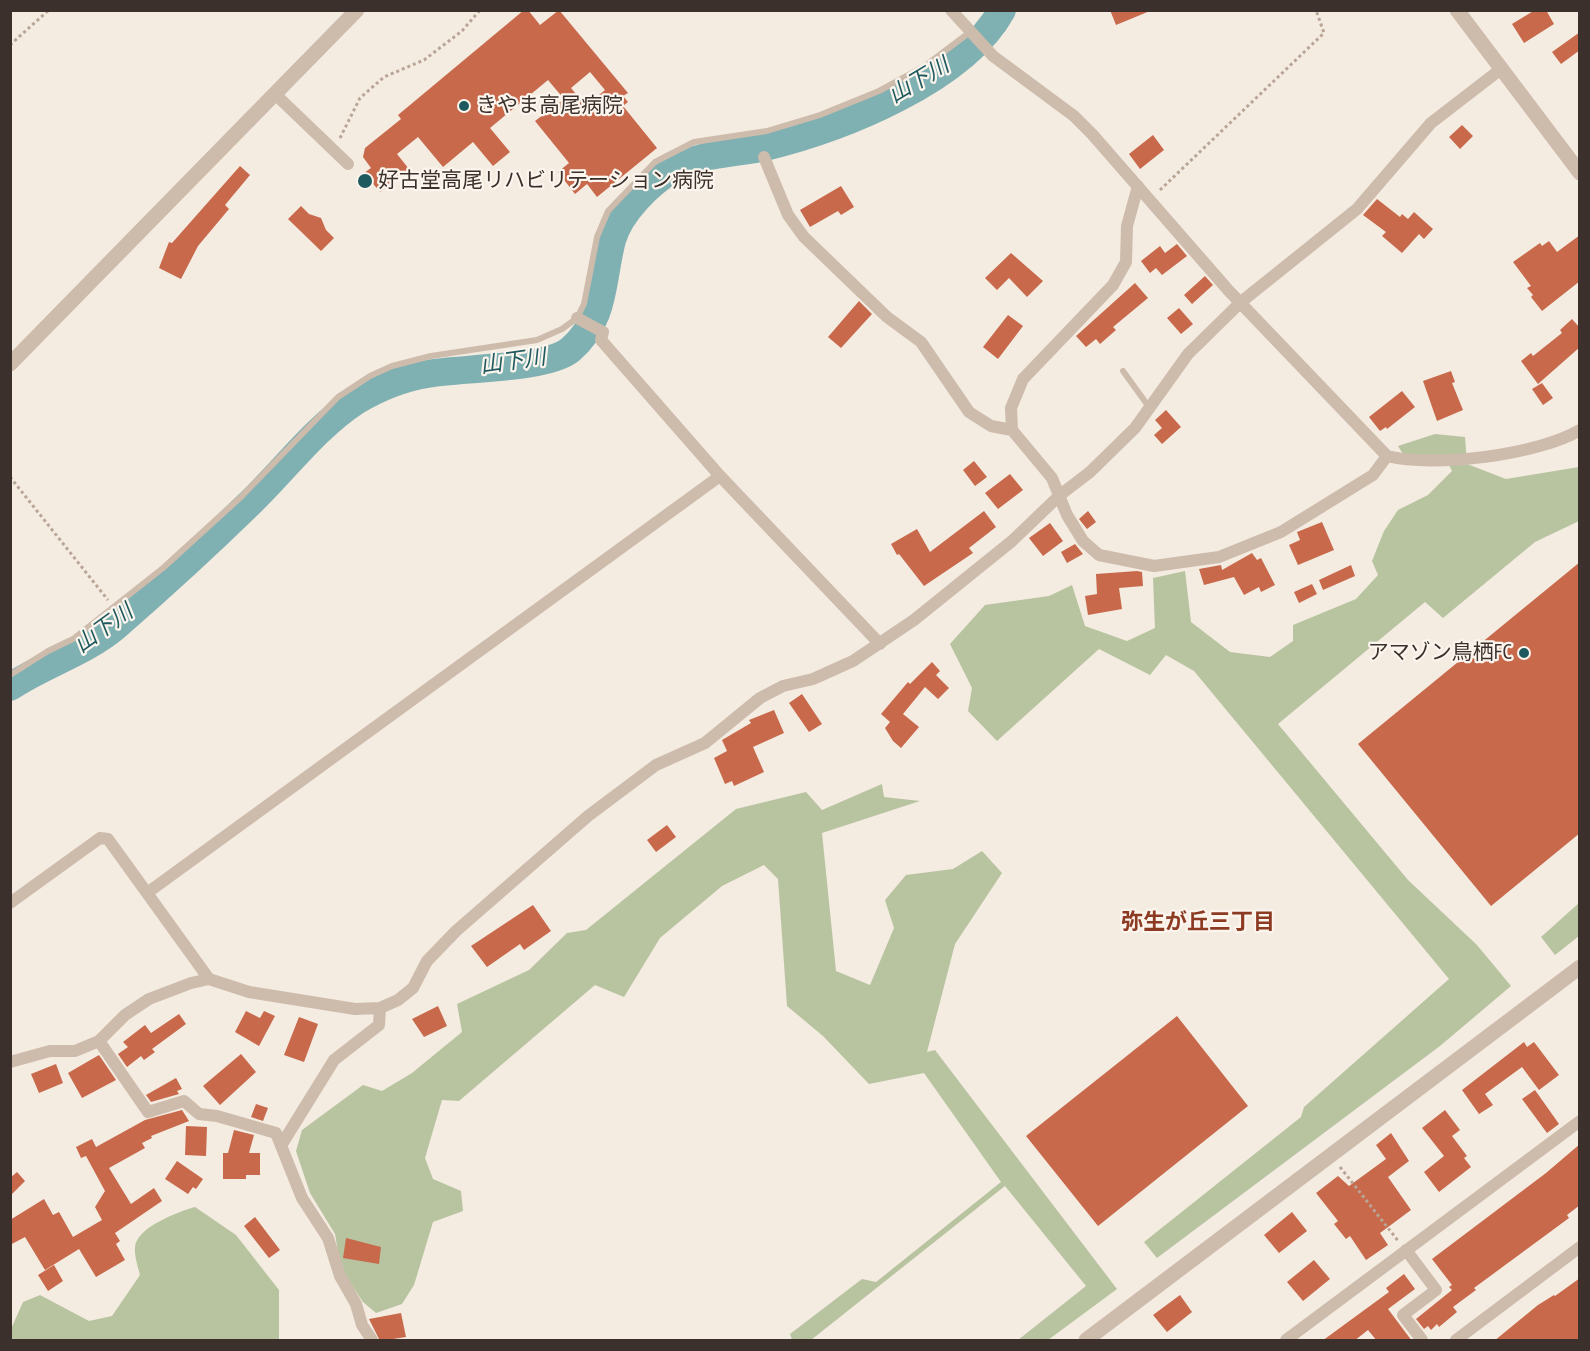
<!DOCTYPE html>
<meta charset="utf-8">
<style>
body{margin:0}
#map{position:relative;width:1590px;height:1351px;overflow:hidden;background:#f4ebe1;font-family:"PT Sans Narrow",sans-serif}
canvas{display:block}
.frame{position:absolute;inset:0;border:12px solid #3b302b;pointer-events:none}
</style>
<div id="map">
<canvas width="1590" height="1351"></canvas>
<div class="frame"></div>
</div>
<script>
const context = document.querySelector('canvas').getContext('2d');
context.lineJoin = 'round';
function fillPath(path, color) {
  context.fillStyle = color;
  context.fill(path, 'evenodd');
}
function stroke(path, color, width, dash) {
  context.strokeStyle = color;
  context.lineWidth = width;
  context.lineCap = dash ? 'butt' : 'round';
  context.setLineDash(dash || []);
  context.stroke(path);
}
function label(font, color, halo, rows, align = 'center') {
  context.font = font + ' "PT Sans Narrow","Noto Sans JP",sans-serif';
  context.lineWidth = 4.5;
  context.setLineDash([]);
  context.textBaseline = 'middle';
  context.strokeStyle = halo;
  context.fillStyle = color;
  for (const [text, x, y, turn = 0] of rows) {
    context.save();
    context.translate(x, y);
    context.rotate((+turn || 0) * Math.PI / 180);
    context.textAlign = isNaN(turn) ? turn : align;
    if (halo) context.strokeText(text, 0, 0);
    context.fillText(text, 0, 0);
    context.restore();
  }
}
const green = new Path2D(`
 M1435 434 1465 437 1467 464 1506 479 1579 467V521L1535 542 1443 618 1425 602 1278 724 1408 880 1477 945 1511 986 1440 1046 1157 1258 1144 1242 1301 1117 1304 1107 1449 979 1194 671 1166 655 1150 675 1099 649 997 741 968 711 972 688 950 644 985 605 1049 596 1072 585 1085 626 1127 641 1155 628 1153 578 1185 571 1191 622 1230 652 1270 657 1293 641V625L1356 599 1378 575 1372 561 1384 531 1398 510 1428 495 1452 471 1445 457H1405L1398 446Z
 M882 784 884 797 920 801 822 833 836 971 870 985 894 928 885 900 906 875 953 869 982 851 1002 873 955 944 927 1052 935 1050 1117 1289 1048 1340H1018L1086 1286 1005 1186 811 1340H792L790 1334 862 1279 876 1282 1001 1182 924 1073 869 1084 823 1036 787 1006 778 879 764 865 722 886 660 938 624 997 595 985 459 1101 442 1100 425 1158 433 1179 461 1191 463 1211 433 1222 414 1285 402 1304 376 1313 363 1302 341 1269 335 1234 310 1193 296 1151 302 1130 363 1085 382 1091 412 1073 462 1032 457 1004 529 970 567 933 586 930 736 809 806 792 822 810Z
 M1579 903V936L1555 955 1541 937Z
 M195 1207 236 1235 279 1290V1340H11V1329L23 1302 40 1295 89 1321 112 1316 140 1275C138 1267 134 1255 135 1247 137 1227 178 1212 195 1207Z`);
const river = new Path2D(`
 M10 687C44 664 84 653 115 627 161 587 207 545 251 502 285 469 316 427 356 401 378 388 402 378 427 374 459 368 547 369 570 350 606 319 601 282 612 240 620 212 649 184 673 169 702 153 733 154 765 147 840 129 963 81 1002 10`);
const building = new Path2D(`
 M524 10H528L540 25 559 10 628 93 623 96 628 102 623 106 657 148 597 197 587 184 575 194 558 172 569 163 535 121 564 99 548 80 490 128 510 152 493 166 473 142 443 167 418 137 397 154 409 169 380 192 364 173 371 168 363 157 365 148 401 119 398 115ZM590 72 605 90 586 106 571 88Z
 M1110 10H1150V11L1116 25Z
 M1535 10H1546L1554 24 1524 43 1512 24Z
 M1580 32V50L1561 64 1552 52Z
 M1462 125 1473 136 1460 149 1449 137Z
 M1153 135 1164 150 1140 169 1129 154Z
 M240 166 250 175 225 205 229 209 198 246 181 279 159 268 169 242 172 243Z
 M841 186 854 207 841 215 838 211 810 227 800 210Z
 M1377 199 1400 217 1402 214 1408 219 1414 212 1433 229 1424 239 1419 234 1402 253 1382 236 1386 232 1363 215Z
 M301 206 309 214 321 218 326 230 334 238 321 251 288 219Z
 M1580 235V281L1542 311 1531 297 1533 295 1527 288 1531 286 1513 262 1540 243 1542 246 1549 241 1557 252Z
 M1177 244 1187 256 1162 275 1156 268 1150 273 1141 261 1160 246 1165 253Z
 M1011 253 1043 281 1027 297 1009 278 997 290 985 278Z
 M1205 276 1213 285 1192 304 1184 295Z
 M1135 283 1148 298 1113 327 1116 330 1100 344 1096 339 1086 347 1076 336Z
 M859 301 872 314 841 348 828 337Z
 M1179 308 1193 324 1181 334 1167 318Z
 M1008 315 1023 326 998 359 983 347Z
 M1572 319 1580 328V347L1538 384 1521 361 1531 353 1533 356 1562 333 1560 330Z
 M1451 371 1455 382 1452 383 1463 410 1437 421 1423 381Z
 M1542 383 1553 398 1543 405 1532 389Z
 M1402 391 1415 407 1387 429 1386 427 1380 431 1369 417Z
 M1166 410 1181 427 1162 444 1154 435 1162 428 1155 420Z
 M974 461 987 477 975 486 963 470Z
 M1010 474 1023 490 998 509 985 493Z
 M984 511 996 527 969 548 973 553 924 586 899 554 897 555 891 544 917 529 930 552Z
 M1088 511 1096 522 1087 529 1079 519Z
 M1322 522 1334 550 1298 565 1289 545 1300 540 1297 532Z
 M1050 523 1063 541 1043 556 1029 538Z
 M1075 544 1083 554 1067 563 1061 552Z
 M1252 553 1257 560 1261 558 1275 585 1261 592 1259 587 1244 595 1234 577 1204 585 1199 569 1221 565 1222 570Z
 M1580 562V833L1491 906 1358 744Z
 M1351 565 1355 576 1323 590 1319 580Z
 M1137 571 1142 572 1143 586 1119 588 1122 609 1088 615 1085 596 1097 594 1096 574Z
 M1312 584 1317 594 1299 603 1294 592Z
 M932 662 940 671 936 675 949 688 938 699 925 687 903 714 919 727 901 748 893 741 885 728 890 722 881 714 908 682 910 684Z
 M802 694 822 724 809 732 789 703Z
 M774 710 784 733 753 747 764 772 734 786 732 781 725 784 714 758 727 751 722 740 751 723 749 720Z
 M667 825 676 837 656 852 647 840Z
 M533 905 551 931 524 950 520 944 487 967 471 946Z
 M438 1006 447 1026 424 1037 412 1019Z
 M246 1011 260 1018 264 1011 275 1016 259 1046 235 1032Z
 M179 1014 186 1024 152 1049 155 1052 144 1060 141 1056 127 1067 118 1054 128 1047 123 1042 145 1025 151 1033Z
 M1177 1016 1248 1106 1098 1226 1026 1136Z
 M299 1017 318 1024 304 1062 284 1055Z
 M1524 1042 1527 1047 1534 1042 1559 1075 1539 1090 1522 1067 1485 1094 1493 1105 1479 1114 1462 1090Z
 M241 1054 256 1072 220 1105 203 1086Z
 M99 1055 116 1080 82 1098 68 1073Z
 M56 1064 63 1083 39 1093 31 1074Z
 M176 1078 182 1089 177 1091 179 1094 151 1102 146 1095Z
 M1535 1090 1559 1124 1547 1133 1522 1099Z
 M256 1104 268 1108 263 1121 251 1117Z
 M182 1110 189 1121 151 1136 152 1138 142 1143 145 1148 109 1168 131 1204 154 1188 162 1201 115 1233 120 1241 116 1244 125 1260 96 1277 79 1249 45 1270 25 1237 10 1245V1220L44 1199 53 1215 59 1212 73 1237 102 1220 95 1207 105 1191 86 1156 81 1158 76 1147 92 1139 96 1147 145 1120Z
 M1445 1110 1460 1130 1452 1136 1467 1156 1464 1158 1471 1167 1439 1192 1424 1172 1444 1156 1422 1128Z
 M186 1126 207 1127 206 1156 185 1155Z
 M234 1130 254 1135 249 1153H260V1175H246V1179H223V1153H228Z
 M1391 1133 1409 1161 1388 1177 1411 1210 1380 1233 1388 1245 1366 1260 1350 1236 1346 1239 1334 1224 1338 1221 1316 1193 1338 1176 1349 1186 1386 1159 1376 1145Z
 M1580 1144V1205L1567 1215 1569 1218 1474 1288 1476 1290 1453 1307 1457 1312 1439 1327 1437 1324 1431 1330 1428 1326 1424 1329 1416 1319 1452 1290 1449 1287 1452 1285 1432 1259 1546 1173Z
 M177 1161 203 1179 196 1189 193 1187 188 1194 165 1179Z
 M17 1172 25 1181 10 1196V1178Z
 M1292 1212 1307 1231 1279 1253 1264 1235Z
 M255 1217 280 1250 269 1258 244 1226Z
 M346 1238 381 1247 379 1264 343 1258Z
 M1314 1260 1330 1279 1303 1301 1287 1282Z
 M54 1265 63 1281 48 1291 38 1275Z
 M1404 1274 1415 1289 1388 1309 1412 1341H1377L1368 1330 1354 1341H1322L1389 1292 1386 1288Z
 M1580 1278V1337L1575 1341H1494L1538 1305 1554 1295 1555 1296Z
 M1180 1295 1192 1312 1167 1332 1153 1315Z
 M401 1313 406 1337 380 1341 369 1319Z`);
const path = new Path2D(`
 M10 45 49 10
 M340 138 360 98 384 77 424 60 462 31 480 10
 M1160 190 1324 33 1316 10
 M10 477 108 600
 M1340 1167 1399 1242`);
const service = new Path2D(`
 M1123 371 1149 407
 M10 675 48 651 73 639 163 568 241 497 338 397 370 376 392 366 431 356 537 340 562 329 577 318 584 304 597 237 608 211 655 162 694 142 767 131 820 115 879 91 925 66 970 32`);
const minor = new Path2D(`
 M951 10 993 56 1074 116 1092 134 1229 291 1387 456C1434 468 1538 455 1580 430
 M275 94 348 164
 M764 157 788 215 804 237 887 317 921 342 969 412 991 426 1012 430
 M1138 186 1127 226 1126 262 1113 285 1023 379 1011 408 1012 430 1052 478 1067 515 1083 541 1099 555 1154 566 1219 557 1281 532 1373 475 1387 456
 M577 318 603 332 601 340 720 476 880 644
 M147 893 720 476
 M10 903 100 838 108 839 209 979
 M99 1041 148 1112 184 1101 199 1114 217 1116 276 1133 302 1198 328 1238 340 1276 356 1304 362 1325 372 1340
 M10 1062 50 1051H75L99 1041 125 1015 149 999 191 983 209 979 249 992 355 1009 380 1008 398 1000 413 988 427 961 456 931 588 816 656 765 705 743 760 698 783 686 813 679 853 661 914 620 1012 541 1060 495 1090 472 1135 428 1188 354 1241 302 1357 209 1431 123 1501 69
 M282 1144 334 1060 379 1025 380 1008
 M1406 1250 1436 1290 1403 1315 1422 1340
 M1286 1340 1580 1121
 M1456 1340 1580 1247`);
const tertiary = new Path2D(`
 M1457 10 1580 173
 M10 364 357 10
 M1086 1340 1580 967`);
const markers = [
 [464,106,6,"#1f5a5e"],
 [365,181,8,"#1f5a5e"],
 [1524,653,6,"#1f5a5e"]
];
const poiNames = [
 ["きやま高尾病院",476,106],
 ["好古堂高尾リハビリテーション病院",378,181],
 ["アマゾン鳥栖FC",1512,653,"right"]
];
const waterNames = [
 ["山下川",919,81,-31],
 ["山下川",513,362,-8],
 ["山下川",104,629,-36]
];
const neighbourhoodNames = [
 ["弥生が丘三丁目",1198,923]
];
fillPath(green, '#b8c4a0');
stroke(river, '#7fb0b2', 28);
fillPath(building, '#c8694b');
stroke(path, '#b9a596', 3, [3, 3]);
stroke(service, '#cdbbac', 6);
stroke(minor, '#cdbbac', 12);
stroke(tertiary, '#cdbbac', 15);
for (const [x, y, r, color] of markers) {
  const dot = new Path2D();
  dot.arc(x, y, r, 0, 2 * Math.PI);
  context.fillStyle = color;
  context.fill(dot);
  stroke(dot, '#fbf5ee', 2);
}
label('21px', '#3b302b', '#fbf5ee', poiNames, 'left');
label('italic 22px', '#1f5a5e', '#fbf5ee', waterNames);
label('bold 22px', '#8c3b22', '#fbf5ee', neighbourhoodNames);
</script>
